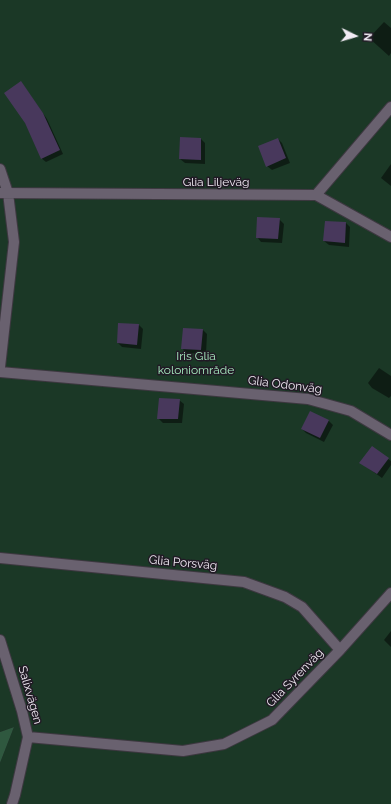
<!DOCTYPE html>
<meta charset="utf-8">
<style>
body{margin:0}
#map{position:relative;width:391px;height:804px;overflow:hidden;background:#211a25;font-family:Raleway,sans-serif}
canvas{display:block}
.north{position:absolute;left:335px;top:16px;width:40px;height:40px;-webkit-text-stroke:3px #211a25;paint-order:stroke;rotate:95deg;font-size:11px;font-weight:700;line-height:16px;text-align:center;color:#f0ebf3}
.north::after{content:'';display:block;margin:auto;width:14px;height:18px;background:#f0ebf3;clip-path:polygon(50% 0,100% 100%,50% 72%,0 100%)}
</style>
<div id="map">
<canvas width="391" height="804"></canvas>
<div class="north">N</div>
</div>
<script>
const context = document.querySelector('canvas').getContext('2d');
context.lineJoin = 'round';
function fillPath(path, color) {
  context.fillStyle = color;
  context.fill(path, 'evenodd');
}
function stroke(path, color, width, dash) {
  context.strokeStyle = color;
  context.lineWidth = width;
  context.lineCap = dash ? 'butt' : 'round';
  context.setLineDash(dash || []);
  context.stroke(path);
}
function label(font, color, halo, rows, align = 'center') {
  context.font = font + ' Raleway,sans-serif';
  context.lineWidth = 3;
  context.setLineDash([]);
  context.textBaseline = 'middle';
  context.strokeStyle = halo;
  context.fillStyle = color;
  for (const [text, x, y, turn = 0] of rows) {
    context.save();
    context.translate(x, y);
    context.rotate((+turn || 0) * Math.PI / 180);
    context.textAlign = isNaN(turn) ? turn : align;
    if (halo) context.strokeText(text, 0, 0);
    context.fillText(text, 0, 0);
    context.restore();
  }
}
const green = new Path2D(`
 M0 0H391V804H0V763L14 727 0 732Z`);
const forest = new Path2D(`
 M14 727 0 763V732Z`);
const shadow = new Path2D(`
 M384 22 391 28V53L389 56 369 38Z
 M21 82 47 119 63 154 46 162 41 158 25 122Z
 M201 139 205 143V164L185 163 180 159Z
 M278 139 282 143 290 163 272 170 267 166Z
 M391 164V186L381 178Z
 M279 219 284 224 282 243 261 242 257 237Z
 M326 222 346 223 350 227 349 247 329 245 324 241Z
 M139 325 143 329 141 349 122 347 118 343Z
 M203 330 207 334 206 354 186 353 182 348Z
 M379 368 391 376V396L389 398 372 388 368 383Z
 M179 400 184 404 182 423H163L158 418Z
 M328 420 333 425 324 442 306 433 302 429Z
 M388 459 391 461V465L382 478 361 463Z
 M391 631V647L384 640Z`);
const building = new Path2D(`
 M21 81 43 113 60 150 41 159 25 123 4 93Z
 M180 137 201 138V160L179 159Z
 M278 138 286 158 266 167 258 146Z
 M257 217 280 218 278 239 256 238Z
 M325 221 346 222 345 243 323 241Z
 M118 323 139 324 137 345 117 343Z
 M183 328 203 329 201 350 181 349Z
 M159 398 180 399 178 419H157Z
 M310 411 329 420 320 438 301 429Z
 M372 446 389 458 377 474 359 463Z`);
const minor = new Path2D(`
 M0 169 8 193 14 242 0 367
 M0 193 316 195 391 107
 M316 195 391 237
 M0 372 308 399 351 411 391 435
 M0 558 244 582 285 597 302 607 340 650
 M0 640 22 711 28 737 15 795 12 804
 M28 737 183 751 224 744 272 720 340 650 391 593`);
const streetNames = [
 ["Glia Liljeväg",216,182],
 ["Glia Odonväg",285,385,7],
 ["Glia Porsväg",183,563,5],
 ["Glia Syrenväg",295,678,-46],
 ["Salixvägen",30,695,74]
];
const parkNames = [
 ["Iris Glia",196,356],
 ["koloniområde",196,370]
];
fillPath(green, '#1b3826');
fillPath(forest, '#2f583f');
fillPath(shadow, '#0007');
fillPath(building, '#48385c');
stroke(minor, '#3d3840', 12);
stroke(minor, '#69616f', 10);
label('12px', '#f0ebf3', '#211a25', streetNames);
label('12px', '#a7ecbf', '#211a25', parkNames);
</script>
